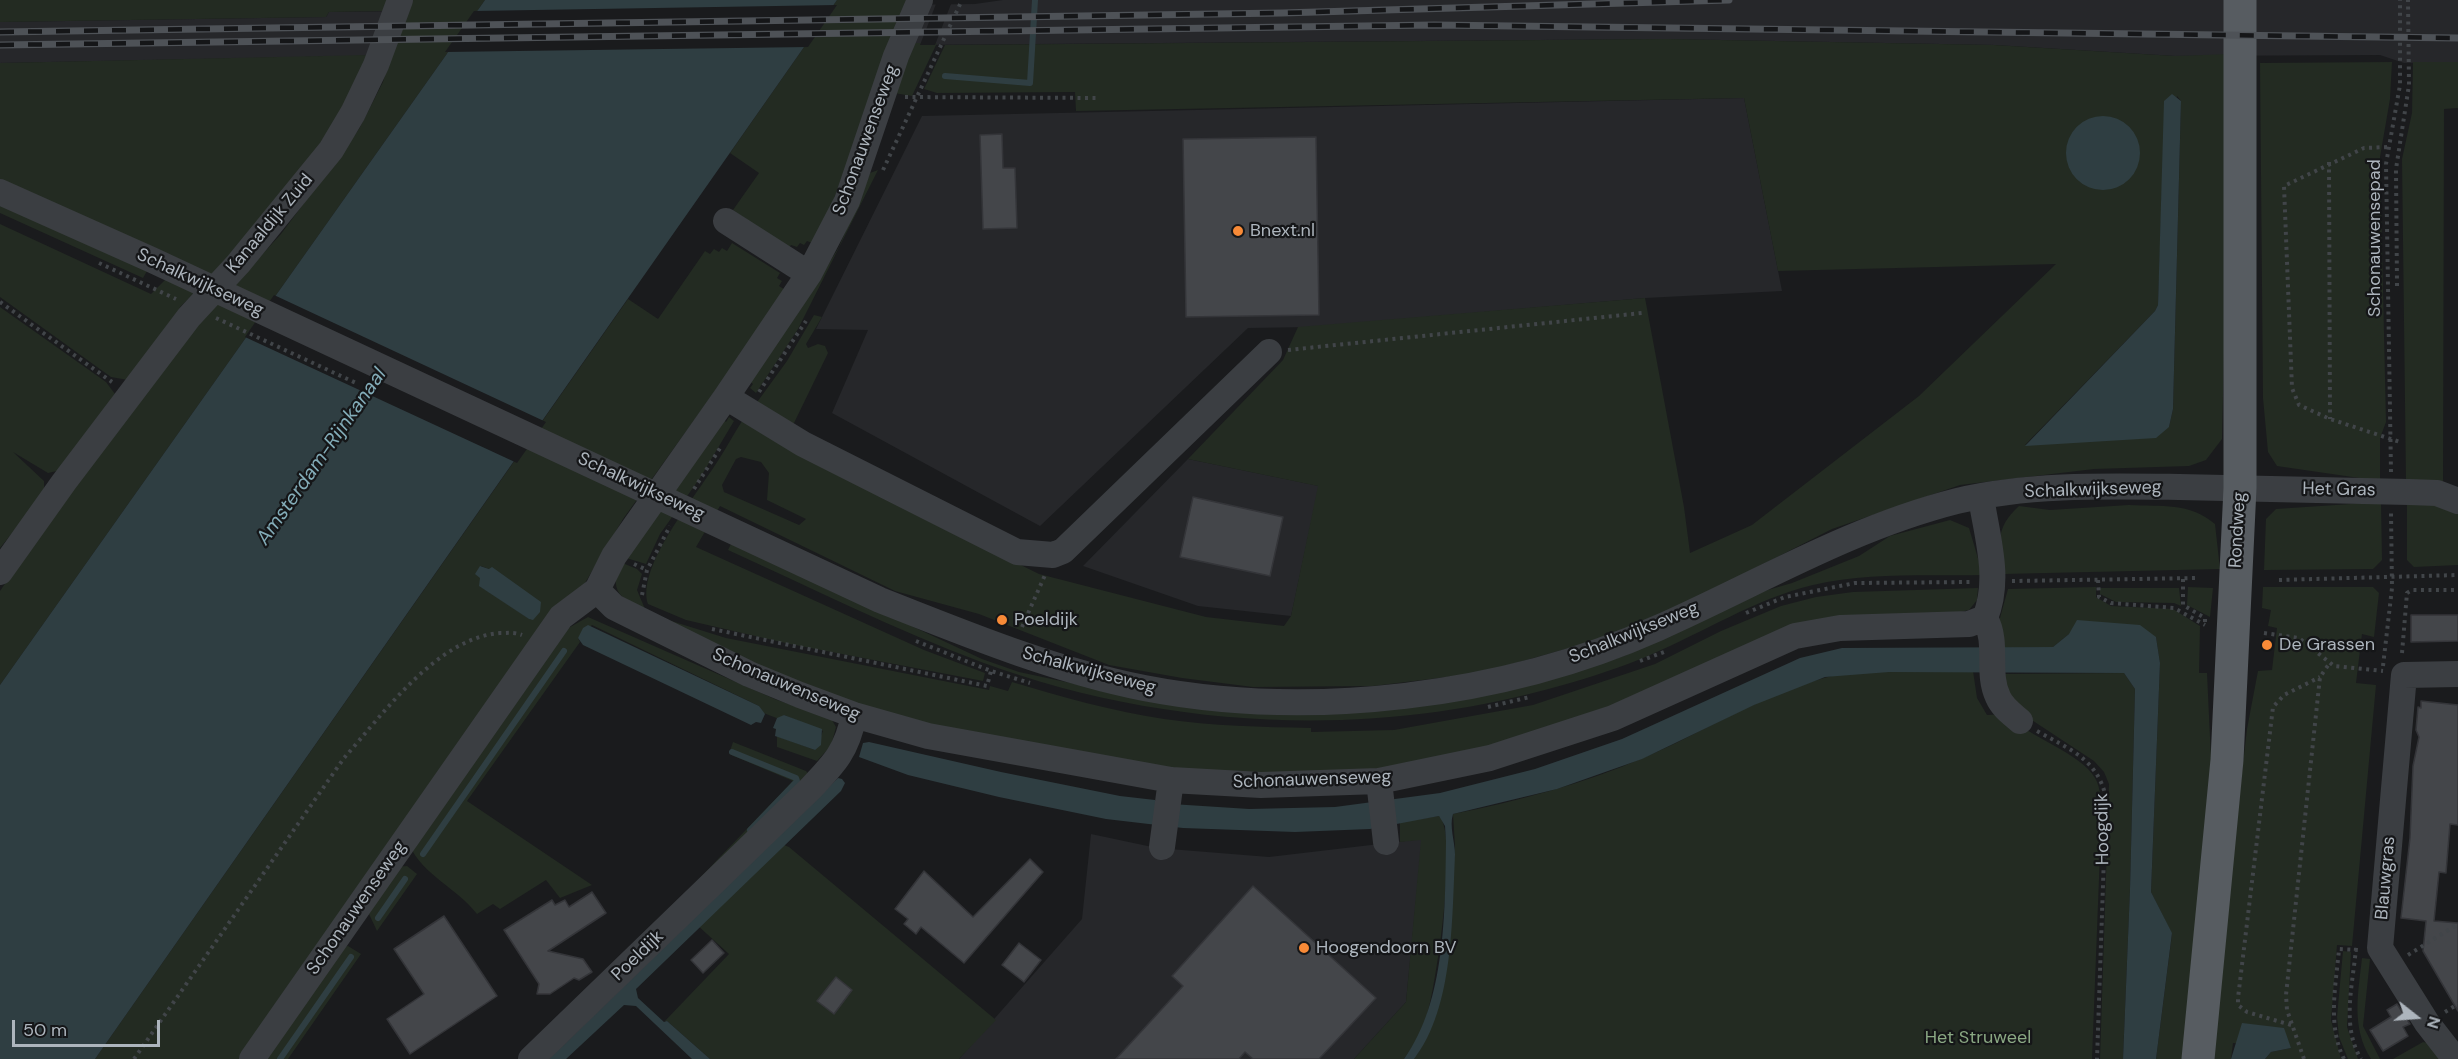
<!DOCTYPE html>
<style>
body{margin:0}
#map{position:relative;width:2458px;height:1059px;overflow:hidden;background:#1a1b1d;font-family:"DM Sans",sans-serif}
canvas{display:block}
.north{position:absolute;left:2386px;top:987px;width:60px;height:60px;-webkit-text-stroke:4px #151618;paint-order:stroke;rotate:107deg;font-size:16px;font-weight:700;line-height:24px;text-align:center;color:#adb5bd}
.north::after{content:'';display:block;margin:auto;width:21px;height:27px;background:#adb5bd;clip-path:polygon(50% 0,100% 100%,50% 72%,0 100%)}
.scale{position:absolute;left:12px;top:1020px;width:148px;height:27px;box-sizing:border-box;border:3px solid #adb5bd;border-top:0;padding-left:8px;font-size:18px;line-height:21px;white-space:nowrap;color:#adb5bd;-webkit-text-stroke:4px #151618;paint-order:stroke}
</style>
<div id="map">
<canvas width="2458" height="1059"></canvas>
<div class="north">N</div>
<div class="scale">50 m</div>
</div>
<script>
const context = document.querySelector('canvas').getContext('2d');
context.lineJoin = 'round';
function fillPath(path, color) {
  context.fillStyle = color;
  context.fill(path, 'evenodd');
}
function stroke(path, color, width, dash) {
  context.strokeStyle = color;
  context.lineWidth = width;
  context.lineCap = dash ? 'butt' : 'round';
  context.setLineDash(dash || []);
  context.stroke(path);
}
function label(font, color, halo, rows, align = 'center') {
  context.font = font + ' "DM Sans",sans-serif';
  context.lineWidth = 4.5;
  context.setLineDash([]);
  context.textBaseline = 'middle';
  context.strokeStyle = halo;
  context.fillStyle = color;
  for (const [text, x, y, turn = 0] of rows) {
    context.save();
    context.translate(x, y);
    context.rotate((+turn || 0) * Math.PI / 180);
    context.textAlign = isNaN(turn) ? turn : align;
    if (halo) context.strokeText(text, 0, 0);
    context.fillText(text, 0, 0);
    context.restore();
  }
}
const built = new Path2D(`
 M1003 0H2458V62L2404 63 2380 55 2175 56 1994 45 1666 39 911 45 0 63V22L326 17 329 12 975 4Z
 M1744 98 1782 291 1645 298 1311 327 1248 328 1040 526 832 413 868 330 816 329 922 116Z
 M1188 459 1319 486 1291 616 1198 606 1083 566Z
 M1091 834 1157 848 1269 857 1422 839 1406 1002 1354 1059H959L1082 919Z`);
const green = new Path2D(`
 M0 0H389L383 11 329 12 326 17 0 22Z
 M413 0H485L0 685V591L78 478 189 334 281 234 359 129 383 82 390 56Z
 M837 0H909L830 209 812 243 807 241 804 245 800 243 797 247 791 245 788 249 733 210 759 173 730 153Z
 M1666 39 1994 45 2175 56 2231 54 2222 439 2206 460 2189 466 2094 469 1960 485 1832 529 1691 601 1594 641 1480 673 1373 686 1253 687 1182 678 1109 665 979 614 895 591 720 506 696 547 924 650 985 673 983 681 790 644 686 620 648 604C637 569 688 506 707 477 721 458 731 438 744 418L962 536 1039 574 1206 617 1284 626 1291 616 1318 486 1188 459 1283 360 1298 327 1645 298 1684 507 1690 553 1752 525 1919 396 2056 264 1778 271 1744 98 1076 111 1075 92 937 93 924 89 945 45ZM2177 96 2181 101 2173 409 2169 427 2025 445 2155 311 2158 305 2163 164ZM741 457 761 462 769 473 767 500 806 519 799 525 724 492 722 485 736 459Z
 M911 43H937L912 96 894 93Z
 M369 55 348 100 316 150 218 270 180 307 173 325 128 380 111 377 0 297V224L151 294 181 264 0 180V63Z
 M2392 62 2390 99 2380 157 2386 422 2380 438V481L2277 466 2268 452 2263 398 2260 63Z
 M2413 62H2458V108L2444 109 2443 481 2406 483 2402 159 2412 113Z
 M878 170 798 329 756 393 750 388 753 384 748 380 809 296 839 247 870 173Z
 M0 204 147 271 143 278 0 213Z
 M732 243 780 273 777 278 782 281 779 286 787 291 623 519 582 588 242 1059H95L628 299 658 319 705 251 710 254 714 249 719 252 722 248 727 251ZM481 566 489 569 531 620 480 586Z
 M0 307 106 382 115 394 61 470 48 473 13 452 44 481V493L0 548Z
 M814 315 822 317 806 344 808 348 818 344 825 346 828 353 794 423 785 428 755 405 787 361Z
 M729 417 734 421 700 478 660 534 646 564 623 557 721 418 726 422Z
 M2381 502 2382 560 2373 569 2264 570 2266 519 2276 509Z
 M2441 503 2458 509V565L2414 567 2407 560V504Z
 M2129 505C2162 507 2189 502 2215 524L2220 569 2004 574C1999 544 1994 529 2019 506L2050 510Z
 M1950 520 1969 528 1983 575C1928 576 1867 572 1813 585 1755 599 1704 632 1650 655 1622 667 1591 677 1563 685 1374 740 1165 730 981 662 895 630 812 588 728 550L732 542 982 659 1019 672 1094 688 1224 707 1580 670 1624 656 1761 592 1792 583 1859 556 1890 536Z
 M620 562 637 569 642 574 637 590 645 609C620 599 609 591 620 562Z
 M2096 587V597L2111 606 2173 609 2200 626 2199 673H2207L2211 759 2190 1059H2156L2172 934 2151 892 2160 663 2156 637 2069 634 2053 647 2002 648 1998 625 2008 589Z
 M2188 587 2213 588 2210 617 2187 605Z
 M2263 587H2373L2379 593 2374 637 2362 634 2356 683 2376 685 2352 946 2337 945 2331 1020 2341 1059H2265L2271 1052 2291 1048 2233 1043 2231 1059H2209L2247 729 2258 671 2272 670 2277 628 2268 626 2271 610 2262 608Z
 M1978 588 1977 600 1969 610 1947 615 1842 616 1597 715 1461 755 1384 768 1306 776 1188 772 922 725 804 686 652 615 726 638 989 690 990 686 1008 691 1012 682C1062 697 1112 711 1164 719 1212 726 1262 727 1311 728V732L1394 730 1533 705 1655 664 1721 631 1781 606 1816 597 1853 592Z
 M2100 588H2179L2181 606 2174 603 2116 602 2100 594Z
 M588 617 777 700 824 716 832 720 836 727 831 746 817 761 777 747V736L815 750 823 731 784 715 779 719 761 712 759 706 592 625 578 638 580 642 467 801 592 885 560 898 546 880 500 909 493 904 477 914C458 889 422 874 410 846L563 631Z
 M1973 671 1977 698 1987 715 2006 714C2028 737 2081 753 2095 778 2099 784 2100 794 2102 801L2092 1059H1414L1447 963 1455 846 1453 814C1518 801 1584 784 1645 757 1704 732 1761 695 1824 678 1870 666 1925 672 1973 671Z
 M2124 673 2135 689 2130 889 2123 1059H2100L2109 784 2104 772 2094 761 2015 709 2003 690 2005 674Z
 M733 742 806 771 809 775 643 937 793 781 729 754Z
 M1439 816C1459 834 1436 986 1427 1015 1423 1031 1414 1045 1404 1059H1354L1406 1002 1421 840 1400 842V822Z
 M784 845 789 847 996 1020 959 1059H710L667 1021 664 1022 729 954 696 924Z
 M407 866 417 874 377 931 369 914 397 867Z
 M348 946 361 954 288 1059H263L340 947Z
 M2343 951 2351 952 2347 1027 2358 1059H2348L2339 1037 2337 1017Z
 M2362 958 2370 959 2363 1026 2380 1059H2371C2351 1027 2358 994 2362 958Z
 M2423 1042 2428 1043 2440 1059H2393Z`);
const water = new Path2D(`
 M485 0H837L95 1059H0V685Z
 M2172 94 2181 101 2173 409 2169 427 2156 438 2025 446 2155 311 2158 305 2164 101Z
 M2066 153a37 37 0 1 1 74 0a37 37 0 1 1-74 0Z
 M480 566 489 569 492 567 541 602 540 612 533 620 529 619 479 586 480 578 475 574Z
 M2077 620 2140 625 2156 637 2160 663 2151 892 2172 933 2156 1059H2123L2130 889 2135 689 2124 673 1889 672 1825 677 1754 705 1642 759 1557 789 1453 814C1449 826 1455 842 1455 855 1452 917 1454 1008 1414 1059H1404C1446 1001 1445 910 1446 841L1445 826 1439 816 1370 829 1295 832 1183 828 1106 819 999 797 908 775 859 757 863 743 869 742 1001 772 1120 796 1155 800 1156 803 1249 809 1335 807 1440 793 1535 769 1622 739 1800 658 1842 648 2053 647 2069 634Z
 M588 625 759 706 765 714 761 723 756 722 751 725 583 645 578 638 583 628Z
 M784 715 822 729 821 745 815 750 775 736 776 729 773 728 777 718Z
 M838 778 842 779 845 783 841 791 636 989 638 998 664 1022 667 1021 710 1059H692L636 1006 624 1005 566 1059H549Z
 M2242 1023 2284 1028 2291 1048 2271 1052 2265 1059H2231Z`);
const pier = new Path2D(`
 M936 4H951L935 45H920Z
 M837 5 808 47 445 52 474 11Z
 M274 295 546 422 517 463 245 337Z`);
const stream = new Path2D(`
 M945 76 1030 83 1035 0
 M732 752 796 778 797 781 750 830
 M423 854 564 651
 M378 918 405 879
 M280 1059 351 957`);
const building = new Path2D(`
 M1002 134 1003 168H1015L1017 228 983 229 980 135Z
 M1316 137 1319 315 1186 317 1183 139Z
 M1193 497 1283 517 1270 576 1180 557Z
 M2411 615H2458V641L2411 642Z
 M2421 701 2458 705V825L2450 824 2446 873 2439 872 2434 921 2458 923V1011L2423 951 2426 921 2401 918 2410 838 2413 766 2419 737 2416 730 2418 707 2421 708Z
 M1030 859 1043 872 964 963 921 927 916 934 904 924 908 919 895 909 924 871 973 917Z
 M1253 886 1376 998 1319 1059H1253L1245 1052 1239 1059H1116L1183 986 1172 976Z
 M592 892 606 913 548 951 583 959 592 972 579 980 574 978 550 994H537L539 984 504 930 552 900 555 905 565 900 569 907Z
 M444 916 497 996 410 1054 387 1019 424 994 394 949Z
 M712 940 724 953 703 973 691 960Z
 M1019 943 1041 960 1024 982 1002 965Z
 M836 977 852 990 834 1014 817 1001Z
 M2397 1004 2410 1024 2403 1027 2408 1036 2383 1051 2370 1030 2391 1017 2387 1010Z`);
const path = new Path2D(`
 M905 97 1100 98
 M2387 147 2364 148 2284 186 2292 388 2299 405 2330 419 2400 442
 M2329 162 2330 419
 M883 170 962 0
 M99 263 176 299
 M2397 286 2396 169 2409 85 2408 0
 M0 302 112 382
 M216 318 356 383
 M1288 350 1642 313
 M759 392 806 321
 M2391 472 2386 164 2400 85V0
 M694 489 722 445
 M634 564 647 570
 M2183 579V605L2205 618V625
 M2098 580 2099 597 2111 603 2174 608 2205 625
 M2279 580 2458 575
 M2012 581 2199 578
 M642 595 647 570 670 526
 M1746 613 1785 597 1855 583 1971 582
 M1022 627 1045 575
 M712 629 987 686 991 671
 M2264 633 2299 638 2334 666 2383 671
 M916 641 991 671 1030 683
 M2402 653 2407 593 2412 590H2458
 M1640 661 1664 652
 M2383 666 2392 588 2391 512
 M1488 707 1530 697
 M2037 731C2069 749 2098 759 2106 798L2097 1059
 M2356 948C2353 984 2341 1026 2361 1059
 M2408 955 2458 924
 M2445 1012 2458 1004
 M2291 1025 2247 1012 2238 1005V998L2273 707 2284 695 2320 677
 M134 1059 344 758C384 713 437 638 500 633 508 633 514 632 522 635
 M2304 1059 2287 1010 2286 995 2320 677 2329 664
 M2344 1059C2327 1025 2336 985 2339 949L2358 950`);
const minor = new Path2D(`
 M0 192 152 260 880 600C966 634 1053 670 1144 688 1310 720 1503 697 1658 628 1757 584 1850 528 1957 501 2028 484 2106 486 2179 487 2255 489 2332 490 2409 492L2437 493 2458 501
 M726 221 809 274
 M726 397 803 444 1017 552 1053 555 1063 551 1269 352
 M0 572 64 482 189 317 238 264 331 150 353 113 376 65 400 0
 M597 590 614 607 749 674 800 695 854 715 928 736 1171 780 1261 785 1379 781 1490 758 1613 718 1795 636 1840 628 1969 624 1985 618C2001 579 1987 537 1981 497
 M1985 618C1999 644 1986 672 1998 697 2002 707 2012 714 2020 721
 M1379 781 1386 842
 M1162 847 1171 780
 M252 1059 561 617 597 590 614 556 726 397 809 274 847 201 896 56 920 0
 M531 1059 810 789C834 764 847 751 854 715
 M2455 1059 2427 1023 2380 948 2404 675 2458 674`);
const major = new Path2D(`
 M2198 1059 2227 760 2240 488V0`);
const rail = new Path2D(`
 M0 32 1282 13 1729 0
 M0 45 1434 25 2458 38`);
const markers = [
 [1238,231,6,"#f88a37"],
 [1002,620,6,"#f88a37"],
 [2267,645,6,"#f88a37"],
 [1304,948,6,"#f88a37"]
];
const streetNames = [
 ["Schonauwenseweg",866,140,-70],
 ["Kanaaldijk Zuid",270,224,-50],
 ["Schonauwensepad",2375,238,-90],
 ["Schalkwijkseweg",200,283,25],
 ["Schalkwijkseweg",641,487,25],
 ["Schalkwijkseweg",2093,490,-2],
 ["Het Gras",2339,490,1],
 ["Rondweg",2238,530,-87],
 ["Schalkwijkseweg",1634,633,-22],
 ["Schalkwijkseweg",1089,671,15],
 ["Schonauwenseweg",786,685,23],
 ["Schonauwenseweg",1312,780,-2],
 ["Hoogdijk",2103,829,-91],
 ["Blauwgras",2386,878,-85],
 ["Schonauwenseweg",357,908,-55],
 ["Poeldijk",638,956,-44]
];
const poiNames = [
 ["Bnext.nl",1250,231],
 ["Poeldijk",1014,620],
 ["De Grassen",2279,645],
 ["Hoogendoorn BV",1316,948]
];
const parkNames = [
 ["Het Struweel",1978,1038]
];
const waterNames = [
 ["Amsterdam-Rijnkanaal",322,457,-55]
];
fillPath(built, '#26272a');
fillPath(green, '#232b22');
fillPath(water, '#2f3e42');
fillPath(pier, '#1a1b1d');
stroke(stream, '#2f3e42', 6);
fillPath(building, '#44464a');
stroke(building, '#343539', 1.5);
stroke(path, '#414549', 4, [3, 4.5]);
stroke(minor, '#3b3e42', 26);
stroke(major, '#575c61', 33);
stroke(rail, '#4e5257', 7);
stroke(rail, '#151618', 4.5, [14]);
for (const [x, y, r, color] of markers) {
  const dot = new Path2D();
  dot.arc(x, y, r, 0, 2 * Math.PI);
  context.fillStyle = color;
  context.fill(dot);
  stroke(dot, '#151618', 2);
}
label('18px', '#adb5bd', '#151618', streetNames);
label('18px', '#adb5bd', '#151618', poiNames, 'left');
label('18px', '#8aa883', '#151618', parkNames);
label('italic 20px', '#83acb8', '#151618', waterNames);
</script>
